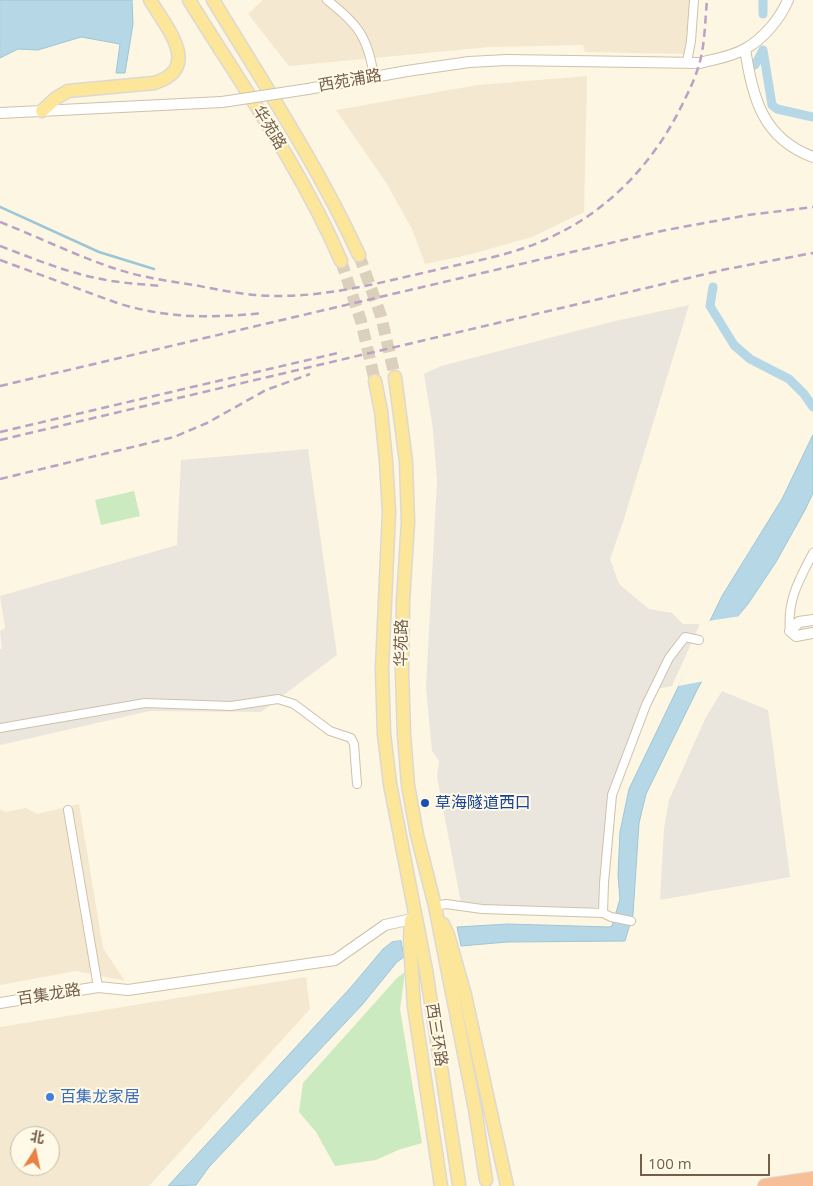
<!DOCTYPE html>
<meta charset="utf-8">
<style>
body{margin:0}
#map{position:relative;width:813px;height:1186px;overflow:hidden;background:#fcf6e2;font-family:"Open Sans","Noto Sans SC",sans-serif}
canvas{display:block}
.north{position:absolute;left:10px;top:1126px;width:50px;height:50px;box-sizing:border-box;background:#fff9e8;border:1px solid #c7bba8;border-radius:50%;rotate:10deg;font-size:14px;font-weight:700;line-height:20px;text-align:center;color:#745e48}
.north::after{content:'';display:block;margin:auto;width:18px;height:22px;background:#e88145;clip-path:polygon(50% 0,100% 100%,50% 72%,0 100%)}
.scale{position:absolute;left:640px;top:1154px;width:130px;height:22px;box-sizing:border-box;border:2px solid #745e48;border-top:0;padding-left:6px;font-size:15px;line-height:18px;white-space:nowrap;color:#745e48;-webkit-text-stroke:4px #fff9e8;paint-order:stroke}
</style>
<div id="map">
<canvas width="813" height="1186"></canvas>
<div class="north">北</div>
<div class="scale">100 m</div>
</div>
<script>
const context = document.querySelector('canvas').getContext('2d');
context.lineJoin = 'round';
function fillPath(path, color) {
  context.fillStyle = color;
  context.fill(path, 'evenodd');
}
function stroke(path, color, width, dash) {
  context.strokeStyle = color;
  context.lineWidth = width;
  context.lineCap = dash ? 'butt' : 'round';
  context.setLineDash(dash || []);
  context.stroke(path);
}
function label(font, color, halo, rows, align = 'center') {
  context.font = font + ' "Open Sans","Noto Sans SC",sans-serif';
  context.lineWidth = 4;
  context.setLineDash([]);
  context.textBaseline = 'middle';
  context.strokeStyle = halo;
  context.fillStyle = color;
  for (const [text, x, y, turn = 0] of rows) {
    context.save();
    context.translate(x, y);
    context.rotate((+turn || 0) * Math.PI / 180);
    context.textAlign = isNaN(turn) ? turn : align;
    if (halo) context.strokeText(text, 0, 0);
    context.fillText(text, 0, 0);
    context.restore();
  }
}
const residential = new Path2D(`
 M263 0H690L686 54 585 52 583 45 490 47 289 66 248 14Z
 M587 76 584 212 532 237 468 255 425 264 412 229 387 184 336 110 478 85Z
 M79 804 103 948 125 981 76 971 0 985V809L5 812 26 808 37 814Z
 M306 977 310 1009 149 1186H0V1027ZM20 1136H50V1166H20Z`);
const industrial = new Path2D(`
 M689 305 623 522 610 559 619 584 649 609 672 613 683 624H700L672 686 652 690 613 792 603 905 588 910 482 906 461 903 437 777 439 761 432 751 426 687 437 481 433 429 424 374 441 366 611 322Z
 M308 449 337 655 261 712 150 711 0 745V649H2L0 631 5 628 0 596 177 545 181 460Z
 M722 691 768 710 790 877 660 900 664 829 669 800 705 719Z`);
const green = new Path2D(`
 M134 491 140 516 101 525 95 500Z
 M405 972 400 1009 422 1143 398 1150 376 1160 335 1166 316 1132 299 1112 303 1083 397 978Z`);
const water = new Path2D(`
 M0 0H132L133 24 125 73H116L120 44 81 37 38 50 18 49 0 58Z
 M813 435V493L805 510 776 562 748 604 737 617 697 690 646 794 639 823 633 914 625 941 507 942 461 946 457 927 508 924 609 927 612 926 620 899 618 875 620 832 629 789 722 596 782 499Z
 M401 941 404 957 397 962 362 1005 209 1167 196 1185 168 1186 352 986 383 949 392 942Z`);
const pier = new Path2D(`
 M741 616 705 681 678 686 708 621Z`);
const stream = new Path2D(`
 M0 207 99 252 154 269`);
const canal = new Path2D(`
 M763 14V0
 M763 50 772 105 777 109 813 117
 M755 65 763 50
 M713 287 710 306 734 345 750 359 789 379 804 394 813 407`);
const primaryTunnel = new Path2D(`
 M359 255 381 316 395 377
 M341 261 361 321 375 381`);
const minor = new Path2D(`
 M327 0C358 24 368 37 374 77
 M687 62 691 41 694 0
 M790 631C787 600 799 580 813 553
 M0 728 145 703 231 706 278 699 294 704 330 731 351 738 354 744 357 784
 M68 810 98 987
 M435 906 446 904 482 909 603 913 604 883 612 795 646 705 669 658 685 637 699 640
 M603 913 611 917 631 921`);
const tertiary = new Path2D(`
 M745 49C753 98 762 138 813 157
 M308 89 407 71 469 62 507 60 700 63C715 59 731 57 745 49 763 39 780 19 788 0
 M0 113 222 102
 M813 620 799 622 790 631 796 636 813 633
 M0 1003 98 987 128 990 335 960 385 925 416 918`);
const primary = new Path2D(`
 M189 0C242 86 301 168 341 261
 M213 0C264 84 318 166 359 255
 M42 111 56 98 68 91 154 83C203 68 166 27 150 0
 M395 377 406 462 408 522 403 601 402 670 404 735 408 785 417 835 435 906 475 1109 486 1180
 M375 381 381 411 386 461 389 512 382 669 384 734 390 784 426 970 459 1184
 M411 920 410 942 414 1006 441 1186
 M443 924 448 935 465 995 507 1186`);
const motorway = new Path2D(`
 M765 1186 813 1179`);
const rail = new Path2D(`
 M0 222C38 237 75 255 113 268 140 277 167 281 194 285 214 289 235 293 255 295 314 300 370 285 427 272 468 262 511 256 549 238 606 212 649 168 678 113 686 97 694 82 699 65 705 45 705 21 707 0
 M0 246C32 258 63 271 96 278 118 283 140 284 162 286
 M0 260 120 304C173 319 210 318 264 313
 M0 386 666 230 748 215 813 207
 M0 432 342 352
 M0 440 727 269 813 253
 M0 479 174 437 207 423 266 390 310 374`);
const tertiaryBridge = new Path2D(`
 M222 102 308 89`);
const markers = [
 [425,803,5,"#1a4fb4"],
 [50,1097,5,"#3f7fe0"]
];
const streetNames = [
 ["西苑浦路",350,81,-10],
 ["华苑路",269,128,58],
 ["华苑路",402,643,-89],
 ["百集龙路",49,995,-9],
 ["西三环路",436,1035,81]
];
const transitNames = [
 ["草海隧道西口",435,803]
];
const shopNames = [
 ["百集龙家居",60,1097]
];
fillPath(residential, '#f4e9d0');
fillPath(industrial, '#ebe6dd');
fillPath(green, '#cbeac0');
fillPath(water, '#b6d8e6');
stroke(water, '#9cc6d7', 1);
fillPath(pier, '#fcf6e2');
stroke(stream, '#9cc6d7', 2.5);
stroke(canal, '#b6d8e6', 9);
stroke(primaryTunnel, '#dad0bc', 12, [12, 6]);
stroke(minor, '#cfc1ab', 10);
stroke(tertiary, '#cfc1ab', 12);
stroke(primary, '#ded8d3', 15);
stroke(motorway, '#ded8d3', 16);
stroke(minor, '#fff', 8);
stroke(tertiary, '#fff', 10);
stroke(primary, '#fce699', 12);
stroke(motorway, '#f7bf98', 14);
stroke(rail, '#baa1c5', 2.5, [8, 5]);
stroke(tertiaryBridge, '#cfc1ab', 12, []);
stroke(tertiaryBridge, '#fff', 10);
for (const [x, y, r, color] of markers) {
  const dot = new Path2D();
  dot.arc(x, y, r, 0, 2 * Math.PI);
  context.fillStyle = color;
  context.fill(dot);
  stroke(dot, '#fff9e8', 2);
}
label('16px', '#745e48', '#fff9e8', streetNames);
label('16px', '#164399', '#fff9e8', transitNames, 'left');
label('16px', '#366cbe', '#fff9e8', shopNames, 'left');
</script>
